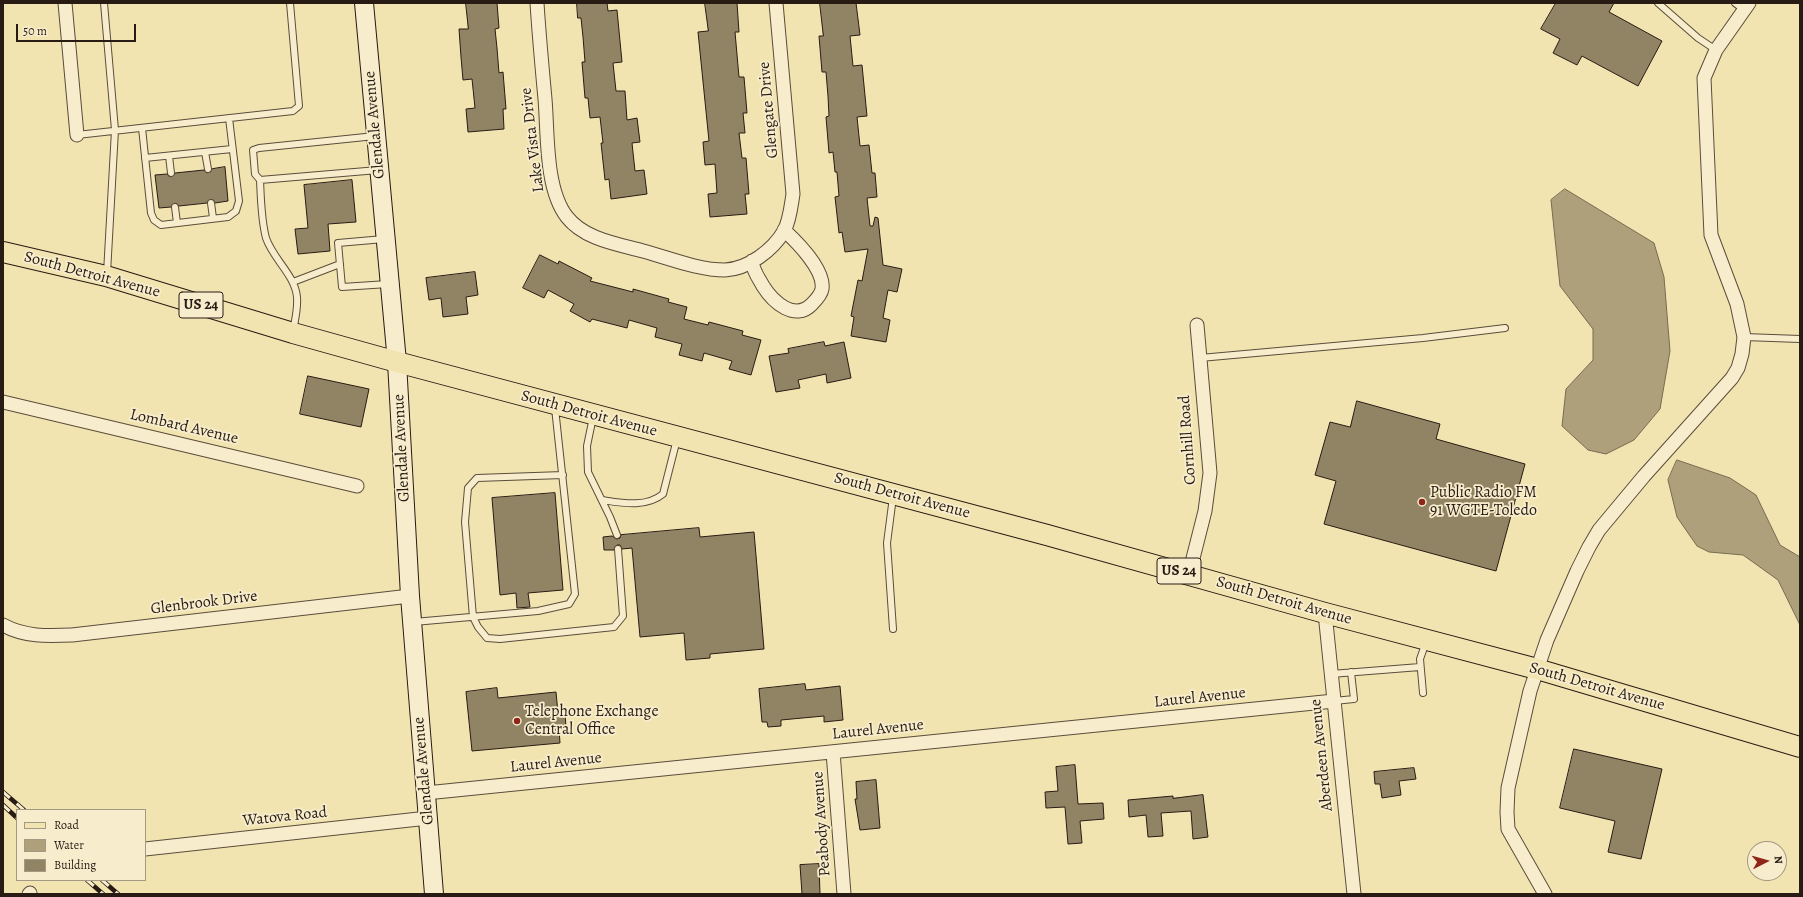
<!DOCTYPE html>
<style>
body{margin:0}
#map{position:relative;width:1803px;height:897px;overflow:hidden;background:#f2e4b0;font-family:Alegreya,serif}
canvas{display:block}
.frame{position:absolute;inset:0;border:4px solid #271b14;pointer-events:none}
.legend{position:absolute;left:16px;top:809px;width:130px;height:72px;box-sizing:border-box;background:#f7edcc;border:1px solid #a49982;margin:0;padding:5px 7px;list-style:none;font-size:12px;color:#271b14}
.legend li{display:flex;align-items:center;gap:8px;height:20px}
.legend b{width:20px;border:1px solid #a49982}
.north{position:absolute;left:1747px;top:841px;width:40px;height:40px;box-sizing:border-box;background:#f7edcc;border:1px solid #a49982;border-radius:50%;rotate:84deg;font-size:11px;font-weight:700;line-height:16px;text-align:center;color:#271b14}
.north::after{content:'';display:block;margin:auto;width:14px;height:18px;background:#8f2418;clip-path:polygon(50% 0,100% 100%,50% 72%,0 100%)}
.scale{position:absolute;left:16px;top:24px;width:120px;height:18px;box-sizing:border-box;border:2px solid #271b14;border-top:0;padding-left:5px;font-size:12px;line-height:14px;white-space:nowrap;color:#271b14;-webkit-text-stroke:3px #f7edcc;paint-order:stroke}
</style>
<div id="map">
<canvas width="1803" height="897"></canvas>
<div class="frame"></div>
<ul class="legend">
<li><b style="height:5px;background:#f2e4b0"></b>Road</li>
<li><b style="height:11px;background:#ada07b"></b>Water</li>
<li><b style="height:11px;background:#918465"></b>Building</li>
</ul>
<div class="north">N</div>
<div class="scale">50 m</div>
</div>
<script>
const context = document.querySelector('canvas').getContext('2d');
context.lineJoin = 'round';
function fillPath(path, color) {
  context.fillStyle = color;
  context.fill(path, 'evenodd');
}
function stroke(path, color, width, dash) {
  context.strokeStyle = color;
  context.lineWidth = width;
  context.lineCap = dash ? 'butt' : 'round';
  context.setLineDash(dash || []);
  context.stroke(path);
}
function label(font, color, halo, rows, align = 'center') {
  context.font = font + ' Alegreya,serif';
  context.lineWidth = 3.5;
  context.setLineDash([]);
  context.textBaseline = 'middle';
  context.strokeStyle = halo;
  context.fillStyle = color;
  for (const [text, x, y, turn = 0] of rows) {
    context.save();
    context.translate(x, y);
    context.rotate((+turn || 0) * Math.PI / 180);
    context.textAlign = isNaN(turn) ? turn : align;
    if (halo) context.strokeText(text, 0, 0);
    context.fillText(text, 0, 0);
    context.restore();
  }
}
const water = new Path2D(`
 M1565 189 1654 243 1664 277 1670 351 1660 409 1634 440 1606 454 1588 450 1562 426 1566 389 1593 360V329L1560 286 1551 200Z
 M1677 460 1730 478 1756 495 1780 545 1800 557V625L1778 580 1743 555 1709 552 1697 546 1677 517 1668 480Z`);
const building = new Path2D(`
 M466 3H497L499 28 495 29 497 48 499 73 503 72 506 109H503L504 129 468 132 466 109 475 108 472 79 463 80 461 57 459 29H468Z
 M577 3H607L608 11 617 10 622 62 613 63 616 91H625L627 120 637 118 640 142 632 143 635 171 644 170 647 194 611 199 609 179 605 180 601 143H603L600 117 590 118 588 98H585L582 62H585L583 37 581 18H578Z
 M705 3H737L739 32H735L739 77H744L747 113H743L745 133H739L742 158H746L749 194H745L747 214 710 217 708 194 717 193 715 164 705 165 703 142 709 141 698 32 708 31Z
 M820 3H856L860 35 850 36 853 66 862 65 867 116 857 117 860 146 869 145 872 173H875L877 197 867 198 870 226H873L875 217 878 218 883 265 902 269 897 292 888 290 883 318 890 320 886 342 851 336 854 317 851 316 858 280 862 281 868 249 845 252 842 232 839 233 835 197 839 196 837 172H835L833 152 829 153 826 117 829 116 828 96 826 72H822L819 36H823Z
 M1556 3H1614L1609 12 1662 41 1638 86 1582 56 1577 65 1553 53 1560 39 1541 29Z
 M225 167 228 201 215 203 211 199 207 203 179 206 175 203 171 207 159 208 155 175 167 174 171 177 175 173 204 170 208 173 212 169Z
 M352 180 356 222 328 224 330 251 298 254 295 229 308 228 304 185Z
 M540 255 558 264 559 261 592 278 590 281 633 292V289L669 299 668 302 687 307 684 319 708 325 709 322 743 331 742 335 761 340 751 375 729 369 732 361 704 353 702 361 679 355 682 344 655 337 657 328 629 320 627 328 592 319 590 322 570 311 574 304 548 290 544 298 523 288Z
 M475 272 478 295 466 297 468 314 443 317 441 298 429 300 426 278Z
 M824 342 825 346 844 342 851 378 827 383 826 374 798 380 800 388 776 392 769 356 789 353 788 349Z
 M308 376 369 389 361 427 300 414Z
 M1357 401 1440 424 1436 439 1525 464 1496 571 1324 524 1336 481 1315 475 1330 422 1350 427Z
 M555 493 563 590 528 593 530 607 517 608 516 593 500 595 492 498Z
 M699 528 700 537 754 532 764 649 710 654V658L686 660 684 633 640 637 632 548 622 549 620 545H617L614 550H604L603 537 612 536 617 539 620 538 621 535Z
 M805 684 806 690 840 686 843 720 824 722V716L781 720V726L768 727 767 722H762L759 689Z
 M497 688 498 698 556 692 558 713H565L566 728 559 729 560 743 472 751 466 692Z
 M1574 749 1662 769 1641 859 1608 852 1615 821 1560 808Z
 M1075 765 1078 804 1103 803 1104 819 1080 821 1082 843 1068 844 1065 807 1046 808 1045 792 1058 791 1056 767Z
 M1414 768 1416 779 1399 781 1401 795 1382 798 1380 784H1375L1374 772Z
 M876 780 880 828 860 830 855 799H857L856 782Z
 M1203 795 1208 837 1193 839 1191 811 1161 813 1163 836 1148 837 1146 815 1129 817 1128 800 1173 796V798Z
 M819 864 820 894H802L800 865Z`);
const lane = new Path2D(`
 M104 3 115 130 107 273
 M1658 3 1698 38 1716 50
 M1735 3 1744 10
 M142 128 151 213 154 220 161 225 228 217 236 211 239 201 229 118
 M77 135 293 111 299 106 290 3
 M375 136 259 148 253 150 255 174 260 180 378 170
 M205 152 208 169
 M169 156 171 173
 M145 158 232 149
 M260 180C261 199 261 219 266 238 273 259 295 275 297 297 298 309 295 320 293 331
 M211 203 213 218
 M175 207 177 223
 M384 239 338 243 342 287 388 284
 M293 282 340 264
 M1744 337 1800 339
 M1200 358 1423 338 1505 328
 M593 417 587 446 588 472 610 517 617 535
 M563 475 477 478 468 488 465 522 473 617 478 627 487 638 500 639 614 627 623 616 618 549
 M893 497 887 543 893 629
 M602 500C622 503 646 508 663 494L677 439
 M414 622 538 611 569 604 575 594 555 408
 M1331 674 1420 667
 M1423 693 1420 659 1426 642
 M1334 701 1354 699 1351 672`);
const street = new Path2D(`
 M65 3 77 135
 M537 3C539 35 542 67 545 99 548 134 545 189 567 217 584 239 617 244 643 251 669 258 698 270 725 270 748 269 773 250 784 231 790 220 791 206 793 194L776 3
 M752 261C753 271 758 277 763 286 773 302 795 322 812 304 816 300 821 295 822 289 825 270 797 242 784 230
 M3 402 357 486
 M1189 574 1205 511 1210 473 1197 325
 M1325 613 1354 894
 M3 625C25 637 47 636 72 635L410 596
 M833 752 844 894
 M426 793 1334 701
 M145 849 428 818
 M29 894 30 893
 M1545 894 1508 829 1507 812 1508 788 1530 691 1547 640 1577 571 1589 547 1599 530 1644 476 1732 378 1738 368 1742 354 1744 337 1737 304 1711 235 1704 78 1716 50 1749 3`);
const secondary = new Path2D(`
 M364 3 397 362 410 596 434 894`);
const primary = new Path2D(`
 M3 252 106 276 293 333 397 362 1047 535 1325 613 1537 669 1800 747`);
const rail = new Path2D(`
 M3 792 24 810
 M3 805 17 818
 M87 880 103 894
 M102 880 118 894`);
const markers = [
 [1422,502,4,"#8f2418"],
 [517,721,4,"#8f2418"]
];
const shields = [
 [201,305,44],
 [1179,571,44]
];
const shieldNames = [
 ["US 24",201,305],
 ["US 24",1179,571]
];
const streetNames = [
 ["Glengate Drive",769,110,-95],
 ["Glendale Avenue",375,125,-95],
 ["Lake Vista Drive",533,140,-97],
 ["South Detroit Avenue",92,275,15],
 ["South Detroit Avenue",589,414,15],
 ["Lombard Avenue",184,427,13],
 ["Cornhill Road",1188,440,-94],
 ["Glendale Avenue",402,448,-93],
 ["South Detroit Avenue",902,496,15],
 ["South Detroit Avenue",1284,601,16],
 ["Glenbrook Drive",204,603,-7],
 ["South Detroit Avenue",1597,687,16],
 ["Laurel Avenue",1200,698,-6],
 ["Laurel Avenue",878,730,-6],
 ["Aberdeen Avenue",1322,755,-96],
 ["Laurel Avenue",556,763,-6],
 ["Glendale Avenue",424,771,-95],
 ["Watova Road",285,817,-6],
 ["Peabody Avenue",822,824,-94]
];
const poiNames = [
 ["Public Radio FM",1430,493],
 ["91 WGTE-Toledo",1430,511],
 ["Telephone Exchange",525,712],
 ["Central Office",525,730]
];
fillPath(water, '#ada07b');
stroke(water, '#776b52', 1);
fillPath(building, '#918465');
stroke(building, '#271b14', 1);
stroke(lane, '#5a4d3b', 8);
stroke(street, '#5a4d3b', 15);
stroke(secondary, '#271b14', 20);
stroke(primary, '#271b14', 22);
stroke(lane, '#f7edcc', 6);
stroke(street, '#f7edcc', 13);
stroke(secondary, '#f7edcc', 18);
stroke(primary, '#f2e4b0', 20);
stroke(rail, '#271b14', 4.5);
stroke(rail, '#f7edcc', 3, [9]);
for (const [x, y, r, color] of markers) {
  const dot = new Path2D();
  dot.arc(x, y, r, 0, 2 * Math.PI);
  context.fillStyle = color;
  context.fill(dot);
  stroke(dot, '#f7edcc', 1.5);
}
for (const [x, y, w] of shields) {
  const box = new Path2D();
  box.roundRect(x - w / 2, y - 13, w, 26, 3);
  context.fillStyle = '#f7edcc';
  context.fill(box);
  stroke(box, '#271b14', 1);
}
label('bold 15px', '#271b14', null, shieldNames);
label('16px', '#271b14', '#f7edcc', streetNames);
label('16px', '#271b14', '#f7edcc', poiNames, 'left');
</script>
